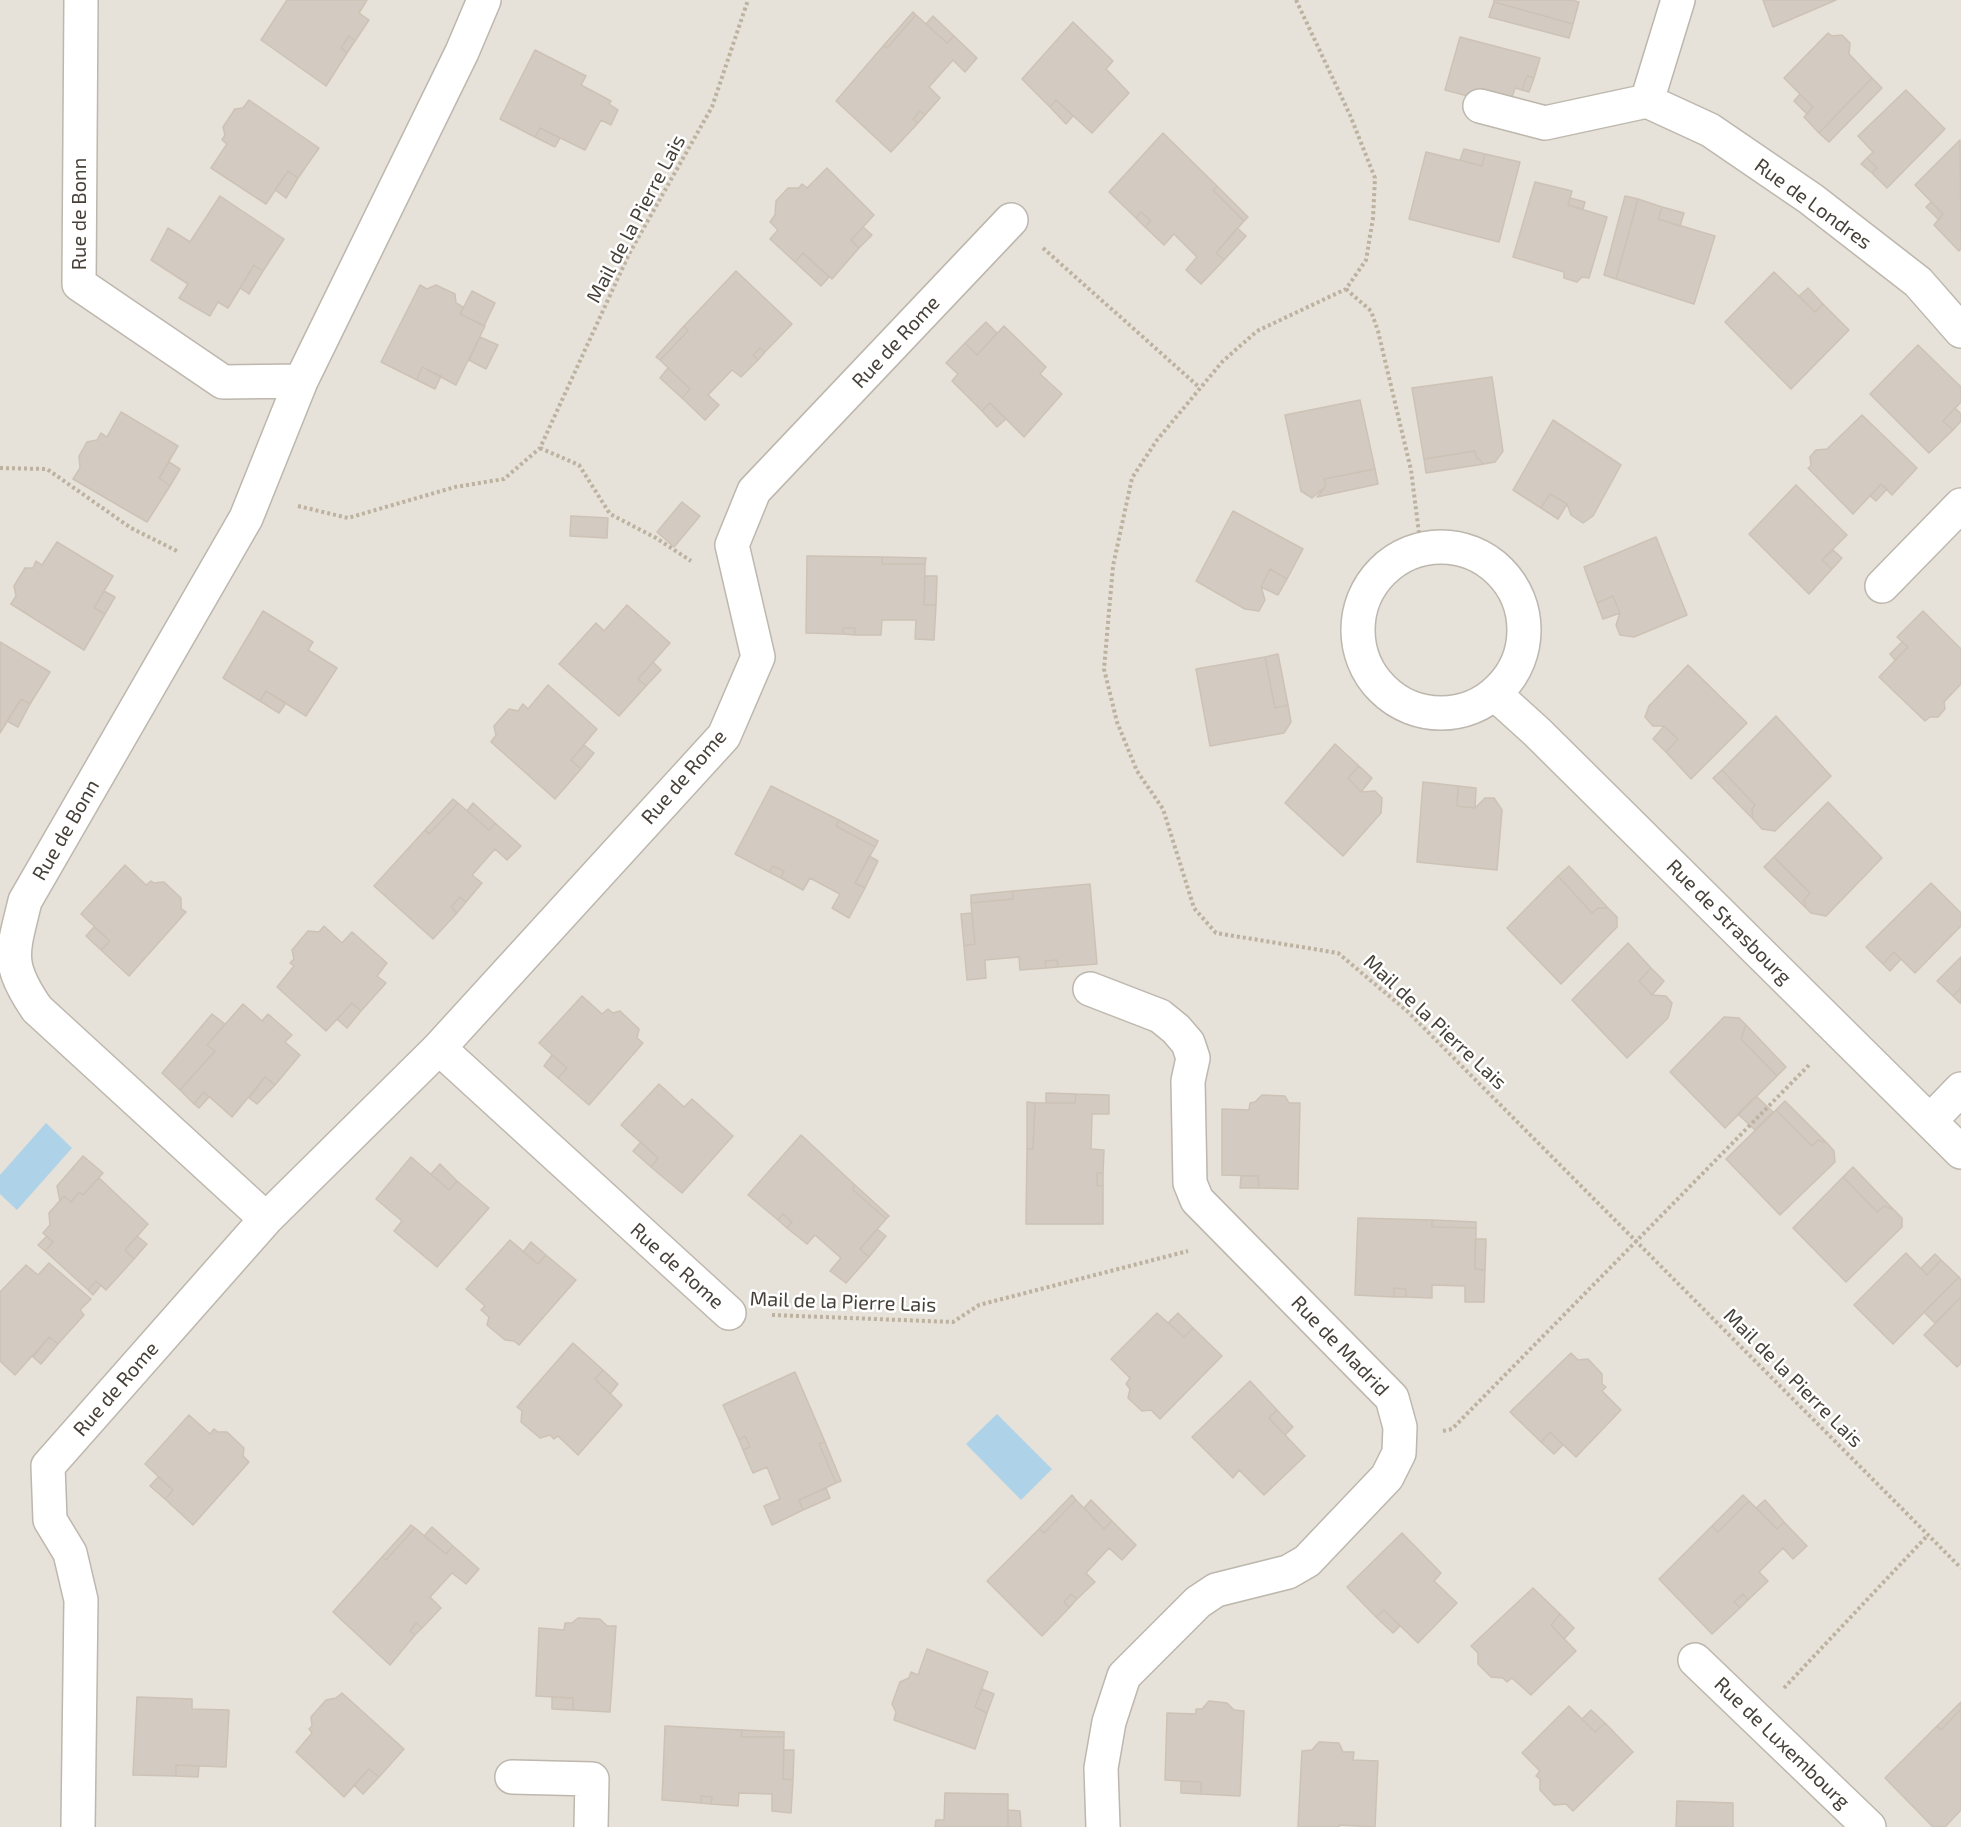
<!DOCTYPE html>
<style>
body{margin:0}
canvas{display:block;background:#f3f0ea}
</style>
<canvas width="1961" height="1827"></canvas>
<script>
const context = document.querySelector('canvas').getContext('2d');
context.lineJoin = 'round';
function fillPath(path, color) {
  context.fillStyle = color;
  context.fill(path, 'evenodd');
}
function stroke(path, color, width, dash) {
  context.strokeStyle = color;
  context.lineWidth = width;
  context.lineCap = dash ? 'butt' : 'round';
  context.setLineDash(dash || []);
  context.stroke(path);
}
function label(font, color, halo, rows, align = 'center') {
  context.font = font + ' "Exo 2",sans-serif';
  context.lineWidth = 5;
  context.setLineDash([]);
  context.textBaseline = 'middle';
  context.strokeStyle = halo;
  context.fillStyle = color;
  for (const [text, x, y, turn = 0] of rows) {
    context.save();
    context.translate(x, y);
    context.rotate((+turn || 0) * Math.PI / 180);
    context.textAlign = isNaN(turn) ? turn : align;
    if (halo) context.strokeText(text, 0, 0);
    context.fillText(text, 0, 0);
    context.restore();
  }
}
const residential = new Path2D(`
 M0 0H1961V1827H0Z`);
const water = new Path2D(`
 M46 1123 72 1148 17 1210 0 1194V1175Z
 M997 1414 1052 1469 1021 1500 966 1444Z`);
const building = new Path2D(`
 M287 0H367L359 13 369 20 355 41 349 36 341 48 347 53 326 86 261 40Z
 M1494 0H1571L1579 2 1573 24 1494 2Z
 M1763 0H1836L1773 27Z
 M1494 2 1573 24 1569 38 1489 17Z
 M913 12 916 15 887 48 884 45Z
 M916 15 947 43 954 36 977 58 965 72 953 60 929 87 940 98 925 115 920 111 913 119 918 123 891 152 836 101 884 45 887 48Z
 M933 16 954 36 947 43 926 24Z
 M1073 22 1113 61 1106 69 1129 93 1092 133 1056 100 1050 107 1022 79Z
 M1828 33 1832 36 1842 35 1850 43 1849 54 1872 78 1819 133 1804 117 1813 107 1784 78Z
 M349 36 355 41 347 53 341 48Z
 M1460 37 1540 58 1534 78 1527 76 1522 90 1515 88 1509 107 1445 90Z
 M535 50 586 76 581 85 611 101 609 104 618 110 611 125 601 120 585 150 540 128 535 137 500 119Z
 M1527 76 1534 78 1529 92 1522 90Z
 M1872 78 1882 88 1829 142 1819 133Z
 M1906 90 1945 129 1887 188 1872 173 1877 168 1867 158 1873 152 1858 136Z
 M1800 94 1813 107 1807 114 1794 101Z
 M249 100 319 148 298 178 288 171 266 204 211 168 227 144 222 140 225 135 223 127 235 109 243 108Z
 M1056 100 1073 116 1066 124 1050 107Z
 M920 111 925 115 918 123 913 119Z
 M540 128 560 138 555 147 535 137Z
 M1163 133 1217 186 1213 190 1244 221 1216 253 1224 260 1201 284 1186 270 1197 257 1174 234 1164 245 1145 227 1151 221 1141 212 1136 218 1109 192Z
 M1960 140 1961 249 1959 251 1934 225 1943 214 1915 185Z
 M1464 149 1485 154 1482 166 1460 160Z
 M1426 152 1482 166 1485 154 1520 162 1499 242 1409 219Z
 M1867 158 1877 168 1872 173 1861 164Z
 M827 168 874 215 851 240 859 248 832 279 803 253 795 262 770 239 778 230 770 222 775 215 776 201 788 188H799L802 184 807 188Z
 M288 171 298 178 286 198 275 190Z
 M1535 182 1572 191 1568 205 1607 217 1589 278 1582 277 1577 282 1564 278V272L1513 257Z
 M1217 186 1248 217 1244 221 1213 190Z
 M220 196 284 239 263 271 254 265 228 308 218 302 210 316 179 298 188 284 151 260 168 228 190 242Z
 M1625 196 1638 199 1616 279 1604 275Z
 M1570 198 1585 202 1583 209 1568 205Z
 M1638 199 1662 207 1658 219 1715 236 1694 304 1616 279Z
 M1931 202 1943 214 1939 220 1926 207Z
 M1662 207 1684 213 1680 226 1658 219Z
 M1141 212 1151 221 1145 227 1136 218Z
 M863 227 872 235 859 248 851 240Z
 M1237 228 1246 236 1224 260 1216 253Z
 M803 253 829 277 821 286 795 262Z
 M254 265 263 271 249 294 240 288Z
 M736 271 792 324 765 352 760 348 753 355 758 360 741 377 732 370 708 395 719 405 705 420 682 398 690 389 660 360 688 331 684 326Z
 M1774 272 1815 312 1823 304 1849 330 1791 389 1725 322Z
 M420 285 427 289 436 285 455 294 456 303 463 307 460 314 485 326 456 385 422 367 417 380 381 362Z
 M1808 288 1823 304 1815 312 1799 296Z
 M472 291 495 303 484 326 460 314Z
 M986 322 997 333 977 355 965 343Z
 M684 326 688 331 660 360 656 357Z
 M1004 326 1046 367 1040 374 1062 394 1024 437 990 403 982 411 952 381 958 374 946 363 965 343 977 355Z
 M480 337 498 345 486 369 469 360Z
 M1918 345 1961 387V402L1943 421 1953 430 1929 453 1870 394Z
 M760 348 765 352 758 360 753 355Z
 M422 367 441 376 435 389 417 380Z
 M668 368 690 389 682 398 660 378Z
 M1492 377 1503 451 1495 462 1484 464 1476 457 1475 451 1424 459 1412 388Z
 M1360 400 1375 469 1324 479 1326 486 1312 498 1301 491 1285 415Z
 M990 403 1006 419 997 427 982 411Z
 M1955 408 1961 414V421L1953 430 1943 421Z
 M121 412 178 446 159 478 170 486 147 522 73 479 80 468 79 456 87 442 97 440 101 433 107 437Z
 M1862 415 1917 468 1892 495 1881 484 1853 514 1808 468 1811 466 1810 457 1816 450 1827 449Z
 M1553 420 1621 465 1593 516 1583 523 1571 515 1567 504 1550 494 1541 508 1513 490Z
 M1475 451 1476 457 1484 464 1426 473 1424 459Z
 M169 462 180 469 170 486 159 478Z
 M1375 469 1378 484 1317 497 1326 486 1324 479Z
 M1881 484 1887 489 1876 501 1870 496Z
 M1796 485 1847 535 1822 560 1832 569 1809 594 1749 534Z
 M1550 494 1567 504 1558 519 1541 508Z
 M682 502 700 516 674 547 657 532Z
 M1233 511 1303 549 1287 579 1270 569 1261 587 1265 600 1259 611 1245 609 1196 581Z
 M571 516 608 518 607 538 570 536Z
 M1656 537 1687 615 1634 637 1620 635 1616 625 1620 613 1613 596 1597 603 1584 567Z
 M57 542 113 576 94 608 105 614 84 650 11 604 16 596 14 586 25 568H33L36 561 42 565Z
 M1833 550 1842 558 1832 569 1822 560Z
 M807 556 882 557V564H925L924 605H936L934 640 915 639 916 620H882L881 635H855V628H843V634L806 633Z
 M882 557 926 558 925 564H882Z
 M1270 569 1287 579 1278 595 1261 587Z
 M925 576H937L936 605H924Z
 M104 591 115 597 105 614 94 608Z
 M1613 596 1620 613 1603 619 1597 603Z
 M627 605 670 643 638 679 646 686 619 716 559 664 596 623 604 631Z
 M263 611 313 642 308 650 337 668 306 716 266 691 260 701 223 678Z
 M1923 611 1961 649V684L1944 702 1945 709 1938 717H1930L1925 721 1879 677 1908 647 1897 637Z
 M843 628H855V635L843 634Z
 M0 642 50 672 30 704 21 699 0 733Z
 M1902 642 1908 647 1895 660 1890 654Z
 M1278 654 1288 705 1275 708 1265 657Z
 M1265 657 1275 708 1288 705 1291 722 1284 733 1210 746 1196 669Z
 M653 662 661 670 646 686 638 679Z
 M1688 665 1747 723 1691 779 1666 752 1678 739 1664 726H1653L1645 717 1649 706Z
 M548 685 597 729 571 760 581 769 555 799 491 742 496 735 494 726 509 709 518 711 523 704 528 709Z
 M266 691 286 703 279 713 260 701Z
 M21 699 30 704 18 727 7 721Z
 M1776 716 1831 776 1775 831 1762 829 1753 819 1752 809 1755 805 1722 770Z
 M1664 726 1678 739 1666 752 1653 739Z
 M1335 744 1359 766 1348 778 1361 792 1375 791 1382 798 1381 813 1343 856 1285 803Z
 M584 745 594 753 581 769 571 760Z
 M1359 766 1372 778 1361 792 1348 778Z
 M1722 770 1755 805 1752 809 1753 819 1713 778Z
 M1423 782 1458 786 1457 806 1475 808 1485 798H1494L1502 810 1497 870 1417 862Z
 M771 786 839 820 836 826 875 847 855 883 865 888 849 918 832 908 840 894 810 878 803 890 781 878 784 871 773 866 769 872 735 854Z
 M1458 786 1476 788 1475 808 1457 806Z
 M453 799 458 803 429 834 425 830Z
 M1828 802 1882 858 1826 916 1811 913 1806 908 1804 900 1810 893 1774 857Z
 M458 803 489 830 495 823 521 846 507 860 495 849 472 875 482 883 466 902 460 897 451 907 457 913 433 939 374 886 425 830 429 834Z
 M473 803 495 823 489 830 467 811Z
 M839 820 878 841 875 847 836 826Z
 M869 856 878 861 865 888 855 883Z
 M1774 857 1810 893 1804 900 1806 908 1764 867Z
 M125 865 146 885 151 881 154 883 164 882 181 898V909L186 912 129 976 101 950 110 941 81 914Z
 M773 866 784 871 781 878 769 872Z
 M1569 866 1608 908H1598L1592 913 1558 876Z
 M1558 876 1592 913 1598 908H1608L1617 917V927L1561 984 1507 928Z
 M1931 883 1961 913V926L1915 973 1894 952 1883 964 1866 947Z
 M1090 884 1097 964 1058 967 1057 960 1045 961 1046 968 1020 970 1019 957 985 960 986 978 967 980 964 946 975 944 971 903 1013 899V891Z
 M1013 891V899L971 903V895Z
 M460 897 466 902 457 913 451 907Z
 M972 913 975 944 964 946 961 914Z
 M324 926 342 943 352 932 387 963 377 976 386 983 361 1011 352 1003 326 1031 277 987 294 966 290 963 294 959 292 950 308 931 319 932Z
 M94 927 110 941 101 950 86 936Z
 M1628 943 1651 968 1639 981 1652 995 1666 996 1672 1003 1668 1018 1627 1058 1572 1000Z
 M1894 952 1901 959 1890 971 1883 964Z
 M1961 957V988L1953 996 1937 981Z
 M1057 960 1058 967 1046 968 1045 961Z
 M1651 968 1664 981 1652 995 1639 981Z
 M1961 988V1003H1960L1953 996Z
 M582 996 602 1014 608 1009 613 1013 620 1011 639 1029 637 1038 643 1043 589 1105 558 1078 567 1068 539 1043Z
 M352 1003 361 1011 347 1028 337 1019Z
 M243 1004 262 1021 268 1014 292 1035 285 1042 300 1055 275 1085 265 1077 232 1117 204 1092 194 1104 180 1090 215 1051 207 1045Z
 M212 1014 225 1024 207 1045 215 1051 180 1090 162 1073Z
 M1724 1017 1739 1018 1746 1025 1741 1039 1777 1076 1725 1128 1670 1072Z
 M1746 1025 1786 1067 1777 1076 1741 1039Z
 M552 1055 567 1068 558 1078 544 1066Z
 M265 1077 275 1085 257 1104 249 1098Z
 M659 1084 684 1107 692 1099 733 1136 682 1193 651 1167 658 1158 621 1125Z
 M204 1092 209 1097 199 1108 194 1104Z
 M1046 1093 1076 1094 1075 1103H1046Z
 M1076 1094 1109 1095V1114H1092L1091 1149 1104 1150 1103 1173H1097V1186H1103V1224H1026L1027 1149H1033L1035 1103H1075Z
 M1262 1095 1285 1096 1289 1103H1300L1298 1189 1259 1188 1258 1176 1222 1175V1109L1249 1110 1250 1103 1255 1102Z
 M1756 1096 1773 1112 1755 1130 1738 1114Z
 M1785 1101 1827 1143 1818 1140 1812 1146 1776 1110Z
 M1027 1102 1035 1103 1033 1149H1027Z
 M1776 1110 1812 1146 1818 1140 1827 1143 1834 1151 1835 1162 1780 1215 1726 1159Z
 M801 1135 855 1185 852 1189 886 1219 860 1249 869 1257 846 1283 830 1271 841 1258 815 1235 807 1244 787 1228 792 1222 783 1214 778 1220 748 1195Z
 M641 1142 658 1158 651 1167 633 1151Z
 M83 1156 103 1173 83 1195 79 1192 71 1202 64 1196 60 1201 57 1186Z
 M411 1157 449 1190 457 1181 489 1208 437 1267 394 1231 402 1221 376 1199Z
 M440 1164 457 1181 449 1190 431 1174Z
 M1853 1167 1894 1210 1884 1206 1877 1212 1843 1177Z
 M1097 1173H1103V1186H1097Z
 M1241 1176H1258L1259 1188H1240Z
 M1843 1177 1877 1212 1884 1206 1894 1210 1902 1218V1227L1846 1282 1793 1228Z
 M99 1178 148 1224 125 1250 134 1259 106 1290 96 1281 88 1290 45 1251 53 1242 43 1233 50 1225 49 1213 64 1196 71 1202 79 1192 83 1195Z
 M855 1185 889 1216 886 1219 852 1189Z
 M783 1214 792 1222 787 1228 778 1220Z
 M1358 1218 1432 1220V1227L1476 1228 1475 1269 1485 1270 1484 1302H1465V1286L1432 1285V1298L1406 1297V1289L1394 1288V1297L1355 1295Z
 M1432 1220 1476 1222V1228L1432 1227Z
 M877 1229 886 1236 869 1257 860 1249Z
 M47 1236 53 1242 45 1251 38 1245Z
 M137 1236 147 1244 134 1259 125 1250Z
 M1475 1239H1486L1485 1270 1475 1269Z
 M510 1240 538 1264 546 1255 576 1280 519 1345 514 1341 505 1340 487 1325 489 1317 481 1310 485 1306 466 1289Z
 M531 1242 546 1255 538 1264 523 1252Z
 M1906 1253 1927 1275 1941 1260 1959 1277 1893 1344 1854 1305Z
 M1935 1254 1941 1260 1927 1275 1921 1268Z
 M49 1263 91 1299 80 1310 84 1315 58 1344 49 1337 15 1375 0 1361V1292L26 1265 38 1275Z
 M1959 1277 1961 1280V1297L1935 1323 1924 1312Z
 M96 1281 101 1285 93 1295 88 1290Z
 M1394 1288 1406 1289V1297H1394Z
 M1961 1297V1363L1957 1367 1924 1335Z
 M1157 1313 1184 1337 1193 1328 1222 1356 1160 1419 1151 1410 1142 1411 1128 1398 1130 1389 1126 1384 1130 1378 1111 1359Z
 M1178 1313 1193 1328 1184 1337 1168 1323Z
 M49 1337 58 1344 41 1364 33 1357Z
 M573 1343 603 1370 595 1379 622 1405 578 1455 558 1436 554 1439 550 1435 540 1438 521 1422 522 1411 517 1407Z
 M1571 1353 1578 1360 1588 1359 1602 1374V1384L1606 1387 1602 1391 1621 1410 1576 1457 1550 1432 1541 1442 1510 1412Z
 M603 1370 618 1384 610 1394 595 1379Z
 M795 1372 825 1442 819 1444 836 1483 799 1500 803 1510 772 1525 764 1506 780 1499 767 1467 753 1473 743 1450 750 1447 745 1436 739 1440 723 1405Z
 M1250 1381 1277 1410 1269 1418 1305 1456 1264 1495 1239 1470 1233 1478 1192 1437Z
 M1277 1410 1293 1427 1285 1435 1269 1418Z
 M189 1415 210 1434 214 1429 218 1432H227L244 1448 243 1456 249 1462 193 1525 165 1499 173 1490 145 1464Z
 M1550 1432 1563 1445 1554 1454 1541 1442Z
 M745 1436 750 1447 743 1450 739 1440Z
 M825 1442 841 1481 836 1483 819 1444Z
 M158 1477 173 1490 165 1499 150 1486Z
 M826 1488 830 1498 803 1510 799 1500Z
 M1072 1495 1076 1500 1044 1533 1039 1529Z
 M1743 1495 1749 1501 1718 1532 1712 1526Z
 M1076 1500 1104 1529 1112 1521 1136 1545 1122 1560 1109 1548 1086 1573 1095 1582 1077 1599 1071 1594 1064 1602 1069 1608 1042 1636 987 1581 1039 1529 1044 1533Z
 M1091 1500 1112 1521 1104 1529 1084 1508Z
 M1765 1500 1784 1522 1777 1529 1756 1508Z
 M1749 1501 1777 1529 1784 1522 1807 1546 1793 1559 1783 1548 1759 1572 1768 1581 1748 1600 1743 1594 1734 1602 1740 1608 1712 1634 1659 1579 1712 1526 1718 1532Z
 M411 1525 415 1528 386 1560 382 1557Z
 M432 1527 453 1546 446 1554 424 1536Z
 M415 1528 446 1554 453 1546 479 1569 466 1584 452 1573 430 1597 441 1608 422 1628 416 1623 410 1631 415 1635 390 1665 333 1612 382 1557 386 1560Z
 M1402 1533 1441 1573 1434 1581 1457 1603 1418 1643 1384 1610 1376 1617 1347 1587Z
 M1533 1588 1560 1614 1551 1625 1576 1651 1531 1695 1512 1678 1507 1682 1503 1678 1491 1677 1478 1664V1653L1471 1646Z
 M1071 1594 1077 1599 1069 1608 1064 1602Z
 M1743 1594 1748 1600 1740 1608 1734 1602Z
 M1384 1610 1400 1626 1393 1633 1376 1617Z
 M1560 1614 1574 1628 1564 1639 1551 1625Z
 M578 1618 600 1619 607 1626H616L610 1712 573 1710V1698L536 1696 539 1628 564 1630 565 1623H572Z
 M416 1623 422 1628 415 1635 410 1631Z
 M927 1649 988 1672 975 1707 987 1713 975 1749 894 1720 896 1712 892 1704 900 1682 909 1678 911 1672 918 1675Z
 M982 1689 994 1694 987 1713 975 1707Z
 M342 1693 404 1749 379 1777 369 1769 344 1797 296 1752 312 1733 309 1729 312 1726 311 1717 326 1700 336 1698Z
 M137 1697 192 1699V1709L229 1710 226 1767 176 1765V1776L133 1775Z
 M552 1697 573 1698V1710L552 1709Z
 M1209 1701 1227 1703 1234 1710 1244 1711 1240 1796 1201 1794V1782L1165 1780 1167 1713 1196 1714V1709H1202Z
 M1961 1702V1709L1941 1730 1937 1726Z
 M1569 1706 1595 1732 1605 1723 1633 1752 1573 1811 1566 1804 1554 1805 1540 1790V1779L1536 1776 1540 1771 1522 1753Z
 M1961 1709V1810L1945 1827H1933L1885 1778 1937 1726 1941 1730Z
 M1591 1710 1605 1723 1595 1732 1582 1719Z
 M665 1726 742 1730 741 1737H784L783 1779 793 1780 791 1813 772 1811V1794L739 1793 738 1806 711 1804 712 1797 701 1796V1803L662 1800Z
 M742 1730 784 1732V1737H741Z
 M1319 1742 1339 1743 1343 1752H1354L1353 1760 1378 1761 1375 1827 1339 1825V1827H1298L1302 1751 1312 1750Z
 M784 1750H794L793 1780 783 1779Z
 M176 1765 199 1766 198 1777 176 1776Z
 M369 1769 379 1777 363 1794 354 1785Z
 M1181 1781 1201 1782V1794L1181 1793Z
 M945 1793 1008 1794V1827H935L936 1820H944Z
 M701 1796 712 1797 711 1804 701 1803Z
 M1677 1801 1733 1803V1827H1676Z
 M1008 1810 1020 1811 1021 1827H1008Z`);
const path = new Path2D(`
 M1296 0 1350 115 1375 178 1373 218 1366 260 1346 289 1257 331 1222 362 1157 440 1132 478 1113 566 1104 669 1117 722 1137 771 1163 809 1194 908 1216 933 1338 953 1407 1011 1961 1568
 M1043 248 1199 387
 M1346 289 1371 311 1378 331 1411 470 1421 549
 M540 448 579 465 610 514 656 538 691 561
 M0 468 47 469 131 528 179 552
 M298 506 348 518 455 487 504 479 540 448 629 254 712 107 748 0
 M772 1315 953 1322 979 1305 1188 1251
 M1443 1431 1452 1429 1810 1064
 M1784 1688 1927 1536`);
const minor = new Path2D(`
 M81 0 79 284 223 382 301 381
 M1678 0 1647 101 1710 130 1811 199 1918 282 1961 331
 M1480 106 1545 123 1647 101
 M1358 630a83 83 0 1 1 166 0a83 83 0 1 1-166 0Z
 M1882 586 1961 505
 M1495 694 1537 732 1961 1152
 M1090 989 1160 1016 1176 1029 1188 1043 1193 1058 1188 1081 1190 1183 1197 1200 1392 1398 1400 1427 1399 1453 1387 1477 1307 1561 1288 1572 1216 1590 1198 1602 1124 1676 1109 1722 1101 1768 1103 1827
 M439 1048 729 1313
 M1930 1121 1961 1089
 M266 1219 37 1009C5 963 13 952 25 901L246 518 301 381 462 52 484 0
 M1695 1660 1869 1827
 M512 1777 592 1779 591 1827
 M78 1827 81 1600 70 1553 50 1520 48 1466 266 1219 439 1048 724 736 758 657 732 545 754 491 1011 220`);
const streetNames = [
 ["Rue de Londres",1813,204,36],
 ["Rue de Bonn",79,214,-90],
 ["Mail de la Pierre Lais",636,219,-62],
 ["Rue de Rome",896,342,-47],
 ["Rue de Rome",684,777,-49],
 ["Rue de Bonn",66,830,-60],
 ["Rue de Strasbourg",1729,922,45],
 ["Mail de la Pierre Lais",1435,1022,43],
 ["Rue de Rome",677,1266,42],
 ["Mail de la Pierre Lais",843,1302,2],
 ["Rue de Madrid",1340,1346,46],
 ["Mail de la Pierre Lais",1793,1378,45],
 ["Rue de Rome",116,1389,-49],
 ["Rue de Luxembourg",1782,1743,44]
];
fillPath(residential, '#e6e1d9');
fillPath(water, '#aed3e8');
fillPath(building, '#d3cbc1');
stroke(building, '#cdc2b5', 1.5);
stroke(minor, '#bdb7ad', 36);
stroke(path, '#bdb2a0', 4, [3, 3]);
stroke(minor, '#fff', 33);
label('20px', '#464039', '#fff', streetNames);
</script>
